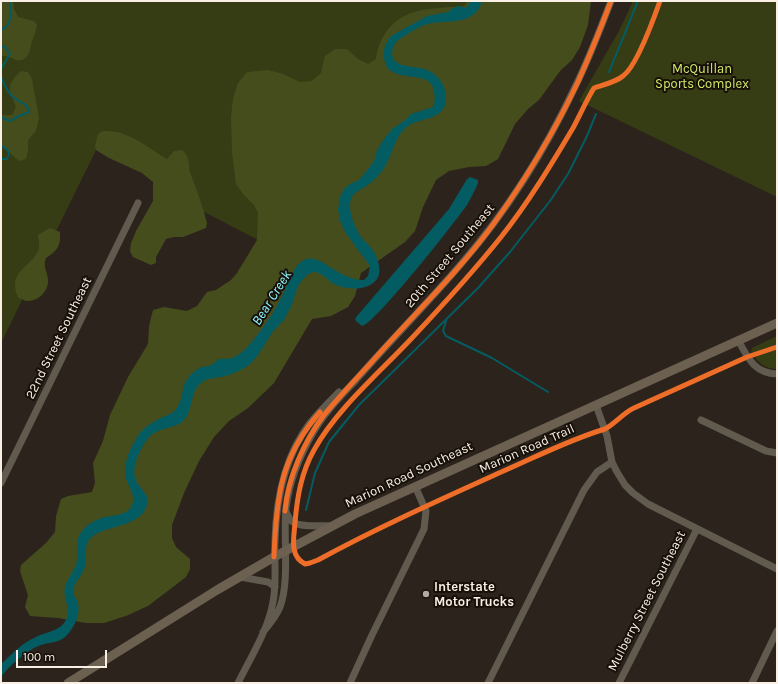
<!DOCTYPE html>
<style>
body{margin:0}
#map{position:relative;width:778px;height:684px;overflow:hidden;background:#2c241c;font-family:Karla,sans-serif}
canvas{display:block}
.frame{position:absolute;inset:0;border:2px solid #f9efe5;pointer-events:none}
.scale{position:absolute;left:16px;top:650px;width:91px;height:18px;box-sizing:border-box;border:2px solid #f9efe5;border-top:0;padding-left:5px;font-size:12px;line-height:14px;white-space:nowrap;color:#f9efe5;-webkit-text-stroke:3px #161009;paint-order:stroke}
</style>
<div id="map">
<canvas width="778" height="684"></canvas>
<div class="frame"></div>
<div class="scale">100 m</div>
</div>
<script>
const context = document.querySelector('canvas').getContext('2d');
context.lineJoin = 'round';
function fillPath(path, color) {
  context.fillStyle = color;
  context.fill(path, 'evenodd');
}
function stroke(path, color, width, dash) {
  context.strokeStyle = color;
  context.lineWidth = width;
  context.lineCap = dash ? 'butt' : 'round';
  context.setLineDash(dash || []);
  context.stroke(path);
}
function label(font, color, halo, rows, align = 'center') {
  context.font = font + ' Karla,sans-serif';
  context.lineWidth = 4;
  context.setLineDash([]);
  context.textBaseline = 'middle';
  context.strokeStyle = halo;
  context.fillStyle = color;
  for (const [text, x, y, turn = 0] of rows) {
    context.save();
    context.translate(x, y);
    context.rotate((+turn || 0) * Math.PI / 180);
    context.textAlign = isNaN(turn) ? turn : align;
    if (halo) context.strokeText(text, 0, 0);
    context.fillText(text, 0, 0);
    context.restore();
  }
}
const green = new Path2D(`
 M1 1H491L264 243 181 200 102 138 1 343Z
 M633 1H777V197L579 101 620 29Z
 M777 336V369C764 369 758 362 751 352L752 348Z`);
const forest = new Path2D(`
 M1 1H13L14 9 18 17 34 21 37 25C36 31 34 36 32 41 30 50 29 62 16 60 11 58 7 55 1 56Z
 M468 1H591L588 25 580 47 572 60 560 71 539 100 528 109 515 124 498 159 486 166 469 167 449 171 436 180 423 207 415 231 405 242 361 273 355 296 348 307 331 316 312 319 274 383 248 408 229 421 214 437 199 461 184 493 172 525V538L176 547 190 559V569L186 577 148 606 126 616 104 623H86L58 618 30 616 25 607 28 595 20 571 21 565 46 543 55 532 56 516 61 499 68 496 92 492 95 483 93 463 103 441 110 415 128 377 148 344 149 326 153 310 164 307 187 311 197 306 207 292 216 290 231 280 237 273 257 240 258 213 254 205 244 195 236 184 232 152 231 117 233 99 238 83 247 72 268 70 283 74 300 82 312 81 321 73 325 56 335 49H347L358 59 368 64 376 59C378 40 390 21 409 14 425 7 446 8 464 6Z
 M21 71 28 72 32 79 39 118 36 131 28 140V150L26 159 19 161 1 145V115H12L16 107C9 89 5 86 21 71Z
 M103 131C130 130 146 147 167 159L174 151 182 150C192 159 187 165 191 175 197 191 203 207 207 223L206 228 183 237H174L166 239 156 257V263L151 265 133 257 130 251 131 243 136 231 153 201V182L142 173 109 158 96 150 95 146 98 134Z
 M50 228 60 232C61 246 57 251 46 258 42 268 49 273 48 283 47 292 38 301 28 301 25 301 21 299 18 297 6 270 34 267 39 248 40 244 38 238 38 235Z`);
const water = new Path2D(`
 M471 1H482C475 27 447 19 427 24 420 26 410 32 403 37 399 39 394 43 393 48 387 69 413 65 424 69 438 73 447 86 446 101 444 120 419 118 408 126 394 136 393 155 384 168 380 174 375 180 369 184 363 189 356 190 352 197 346 207 355 228 361 237 364 241 369 245 372 249 377 256 383 270 377 279 368 292 344 290 332 283 327 279 321 272 313 272 311 272 306 276 304 278 296 286 295 297 291 307 288 311 286 317 283 321 280 325 275 328 272 333 265 343 260 355 250 364 242 370 231 375 221 377 214 378 207 378 201 383 189 392 194 411 183 421 174 430 156 426 146 441 140 450 132 466 135 477 137 489 154 494 145 510 134 529 100 525 89 540 84 546 87 558 85 566 83 575 75 581 73 590 73 597 74 594 77 600 81 610 77 622 71 630 62 644 52 641 38 646 24 653 10 665 1 677V664C12 654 22 643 36 637 45 632 57 632 64 623 74 609 62 601 65 587 67 578 75 571 77 561 79 550 74 541 82 531 85 527 91 522 97 520 107 514 124 518 131 507 138 495 126 485 125 474 124 460 132 444 140 433 144 428 151 423 157 420 163 416 172 415 176 409 187 394 177 383 198 369 202 366 205 367 209 366 213 365 216 360 220 359 224 358 228 360 232 358 244 354 254 339 261 330 270 318 278 305 284 292 288 284 290 276 295 269 297 265 302 260 307 259 322 255 340 281 364 280L368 276 370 266 345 232 340 221 338 209 340 197 344 189 350 184 359 180 368 169 374 161 377 150 384 139 392 129 404 121 411 114 433 107C435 102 435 97 434 91 431 66 385 88 384 56 383 48 386 42 391 36L427 16 448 12 453 8 459 6 466 8Z
 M470 177 478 180V183C475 190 471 198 467 205 455 222 375 324 362 326L356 321 355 319 357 316 449 209 467 179Z`);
const stream = new Path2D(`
 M1 30C13 25 11 11 10 1
 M1 46 6 48 10 54 1 69
 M609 72 638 1
 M1 77C4 84 8 94 14 98 20 102 25 103 29 109V112C25 114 22 115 19 116 9 121 12 123 1 117
 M1 146H2L8 150 9 154 7 159H1
 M446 321 443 331 446 336 492 358 548 392
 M306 510 315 473 329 442 359 405 478 288 510 252 550 201 568 174 587 136 596 114`);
const minor = new Path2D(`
 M738 340C748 358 754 373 777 374
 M596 405 607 436 612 462 617 472 625 485 633 493 648 504 777 569
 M701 420 766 451 777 453
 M1 483 138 203
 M286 512C288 515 289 520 293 522 301 528 322 525 332 526
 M240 577 268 582 275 587
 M263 632C270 624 276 617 280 607 290 581 283 537 286 508 289 481 300 455 314 431 325 412 341 396 356 380 390 341 427 304 461 264 507 211 545 151 575 87 589 59 600 30 611 1
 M238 683C251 657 268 630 273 602 277 582 274 561 275 541 276 499 284 457 310 423 319 412 329 402 339 392
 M350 683 372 635 424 529 426 511 415 486
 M488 683 584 490 597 472 612 462
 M619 683 697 529
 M752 683 777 631`);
const major = new Path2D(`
 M68 683 217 590 274 557 355 514 777 323`);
const cycleway = new Path2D(`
 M660 1C654 18 637 66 623 76 616 82 603 85 594 88 586 101 580 115 573 128 551 165 528 203 501 237 473 272 442 306 411 339 379 373 336 410 314 450 301 473 297 498 295 523 294 537 289 556 305 564L310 563 318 560C377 528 437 501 499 473 534 458 568 440 605 429 616 423 623 413 634 408L747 357 777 347
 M285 511C288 477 304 442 324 415 338 398 354 381 369 365 410 318 455 276 492 226 524 182 552 136 576 86 589 58 600 30 611 1
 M274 557C276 499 280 457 320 412`);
const markers = [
 [426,594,4,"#b1a89f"]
];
const parkNames = [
 ["McQuillan",702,69],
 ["Sports Complex",702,84]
];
const streetNames = [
 ["20th Street Southeast",450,256,-50],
 ["22nd Street Southeast",59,338,-64],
 ["Marion Road Trail",527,449,-24],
 ["Marion Road Southeast",409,475,-25],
 ["Mulberry Street Southeast",647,601,-63]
];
const poiNames = [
 ["Interstate",434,587],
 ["Motor Trucks",434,602]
];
const waterNames = [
 ["Bear Creek",272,298,-58]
];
fillPath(green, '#363c14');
fillPath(forest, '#464d1d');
fillPath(water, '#045c63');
stroke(stream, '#045c63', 2);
stroke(minor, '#615a4e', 7);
stroke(major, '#6c6151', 9);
stroke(cycleway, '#ee6e29', 5);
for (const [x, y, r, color] of markers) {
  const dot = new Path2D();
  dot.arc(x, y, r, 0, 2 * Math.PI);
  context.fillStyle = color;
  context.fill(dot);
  stroke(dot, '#161009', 1.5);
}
label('13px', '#d1e965', '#161009', parkNames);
label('13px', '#f9efe5', '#161009', streetNames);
label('bold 13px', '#f9efe5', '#161009', poiNames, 'left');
label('italic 14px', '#90f5ff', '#161009', waterNames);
</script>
